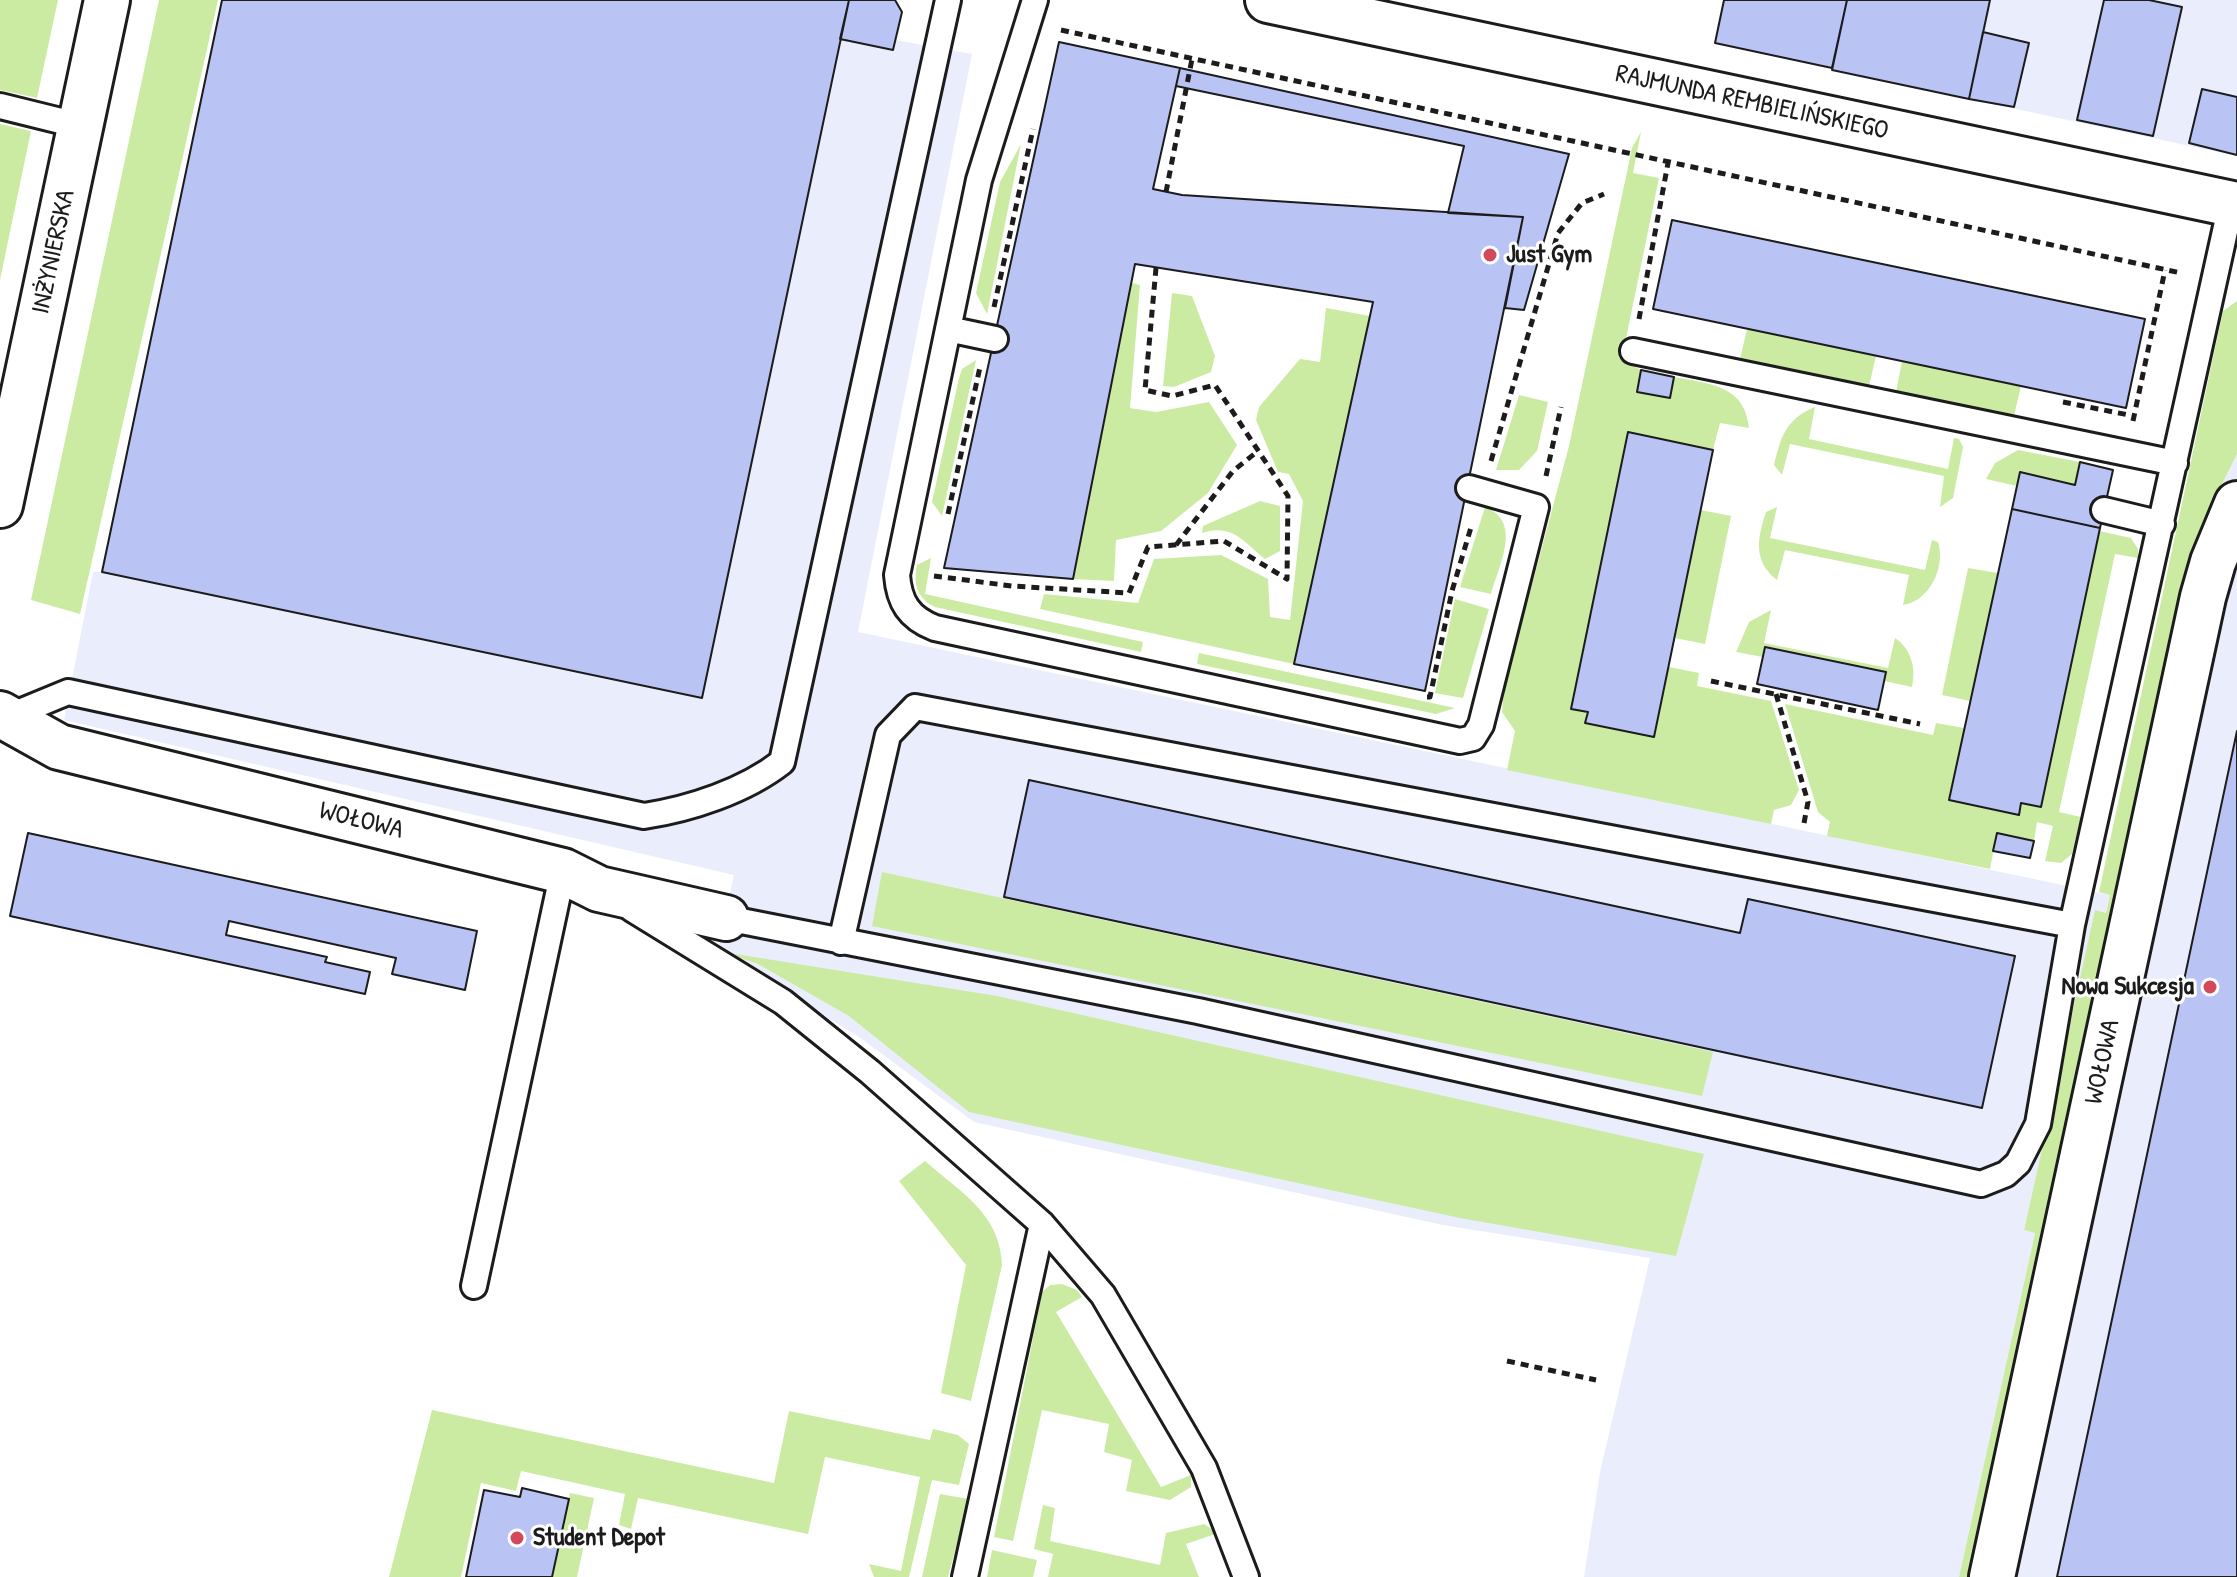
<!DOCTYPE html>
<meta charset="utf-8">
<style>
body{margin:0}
canvas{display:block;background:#fff}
</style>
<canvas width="2237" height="1577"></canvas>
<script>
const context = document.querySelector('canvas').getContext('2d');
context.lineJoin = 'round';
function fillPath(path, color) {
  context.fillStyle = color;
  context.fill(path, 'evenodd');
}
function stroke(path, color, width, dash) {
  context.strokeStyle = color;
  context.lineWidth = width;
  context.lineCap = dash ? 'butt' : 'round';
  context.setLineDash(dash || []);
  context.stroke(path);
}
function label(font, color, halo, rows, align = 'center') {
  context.font = font + ' "Patrick Hand",sans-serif';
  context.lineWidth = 6;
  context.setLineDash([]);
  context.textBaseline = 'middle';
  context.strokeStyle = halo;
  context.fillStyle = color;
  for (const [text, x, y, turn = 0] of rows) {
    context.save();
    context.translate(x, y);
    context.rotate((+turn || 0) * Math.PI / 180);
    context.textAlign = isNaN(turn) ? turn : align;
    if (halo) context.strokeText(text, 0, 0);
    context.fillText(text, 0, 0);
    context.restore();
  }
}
const built = new Path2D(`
 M222 0H895L902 12 896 40 972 54 858 632 2110 895 2106 913 2095 911 2024 1230 2035 1233 1959 1577H1584L1600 1472 1650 1258 1443 1225 974 1122 859 1037 718 951 734 875 64 720 93 572H103Z
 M1990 0H2237V156L1969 99Z
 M2237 454V1577H1969L2181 591 2205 518Z`);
const green = new Path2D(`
 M0 0H58L37 98 0 90Z
 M159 0H218L80 614 31 600Z
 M0 124 31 131 0 280Z
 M1641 132 1633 173 1659 178 1623 353 1629 364 1641 370 1638 392 1669 398 1674 377C1710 384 1745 385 1749 428L1720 423 1713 450 1628 432 1571 708 1588 712 1586 723 1654 737 1669 667 1699 673 1697 686 1771 701 1799 790 1791 805 1774 810 1771 824 1507 770 1515 731 1502 712 1504 690 1569 446 1632 148Z
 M1021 144 987 314 976 293 1000 182Z
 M1132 283 1140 285 1130 408 1156 412 1209 402 1237 445 1208 493 1161 531 1116 540 1114 581 1073 579Z
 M1172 293 1192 296 1215 356 1211 372 1174 387 1163 386Z
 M2237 301V454L2205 518 2181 591 1969 1577H1959L2035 1233 2024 1230 2095 910 2106 913 2110 895 2099 892 2223 311Z
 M1326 308 1370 316 1294 664 1040 609 1044 594 1138 603 1154 559 1221 555 1268 579 1270 617 1290 620 1303 501 1289 474 1278 472 1256 420 1259 407 1300 359 1320 362Z
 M1747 329 1876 356 1869 386 1740 359Z
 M976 360 942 516 932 502 959 378 962 369Z
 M1902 361 2021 386 2014 416 1896 392Z
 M1519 395 1548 402 1537 451 1519 470H1496Z
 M1815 407 1809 439 1948 469 1954 438 1959 439 1963 447 1953 498 1940 507 1944 476 1790 444 1782 475 1774 465C1781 436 1786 419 1815 407Z
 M2018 450 2080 462 2075 485 2021 472 2017 486 1986 479 1995 463Z
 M1260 501 1280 506V551L1265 559C1243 541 1232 523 1202 533L1203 526Z
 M1485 507C1523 522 1499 565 1491 594L1460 587Z
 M1777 507 1770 538 1925 570 1932 540 1938 542C1946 568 1929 601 1903 605L1909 575 1785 550 1777 580C1753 561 1757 539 1766 512Z
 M1701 510 1731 516 1705 644 1675 638Z
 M2099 531 2131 538 2138 549V558L2115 554 2059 812 2081 817 2072 854 2061 863 2045 861 2053 826 2037 822 2034 841 1997 833 1990 869 1827 836 1830 822 1818 812 1785 704 1933 735 1936 723 1964 728 1949 800 2018 815 2021 803 2041 807Z
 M931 558 925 594 1143 642 1141 652 935 607C917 598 913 584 917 565Z
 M1968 568 1998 573 1970 701 1942 695Z
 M1455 599 1489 609 1463 698 1435 693Z
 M1771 610 1764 643 1888 668 1895 638C1912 650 1916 668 1912 687L1884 681 1885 672 1766 647 1763 657 1736 652 1749 622Z
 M1199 653 1455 708 1436 714 1197 664Z
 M882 872 1713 1052 1702 1096 872 926Z
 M723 952 997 996 1704 1154 1676 1256 1460 1218 969 1112 849 1016 758 964Z
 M925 1161C961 1193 1000 1213 1002 1265L971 1401 941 1393 966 1265 899 1181Z
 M1062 1284 1077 1290 1082 1297 1056 1312 1161 1487 1191 1475V1487L1170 1500 1126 1491 1132 1460 1104 1452 1109 1424 1042 1410 1013 1541 994 1537 1042 1292 1050 1285Z
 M432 1410 774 1483 789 1411 930 1440 933 1429 958 1435 969 1444 959 1485 932 1480 909 1577H874L869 1564 901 1571 920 1477 825 1457 808 1534 638 1498 631 1529 619 1525 625 1494 521 1471 516 1491 481 1483 461 1577H389Z
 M570 1493 594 1498 577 1577H552Z
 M940 1494 969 1499 948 1577H922Z
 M1043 1505 1055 1508 1050 1541 1160 1565 1166 1533 1204 1524 1218 1533 1186 1544 1199 1577H1048L1053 1554 1034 1549Z
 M992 1550 1037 1560 1033 1577H987Z`);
const building = new Path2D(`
 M222 0H849L702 698 102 572Z
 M849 0H895L902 12 893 50 840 39Z
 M1724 0H1847L1832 68 1715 43Z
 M1847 0H1990L1969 99 1832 70Z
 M2104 0H2149L2182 7 2153 136 2077 120Z
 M1983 32 2029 43 2014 107 1969 99Z
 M1059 42 1180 68 1153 189 1182 195 1523 217 1425 691 1294 664 1373 302 1135 264 1073 579 944 568Z
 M1180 68 1569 154 1524 310 1505 308 1523 217 1448 213 1464 146 1176 86Z
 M2202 89 2237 97V155L2189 143Z
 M1672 220 2145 319 2126 408 1653 309Z
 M1641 370 1674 377 1670 398 1637 392Z
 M1628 432 1713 450 1654 737 1585 723 1588 712 1571 709Z
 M2080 462 2113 470 2100 528 2012 509 2020 472 2075 485Z
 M2012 509 2100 528 2041 807 2021 803 2019 815 1949 800Z
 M1765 647 1886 672 1878 710 1757 684Z
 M2237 731V1577H2057L2094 1404Z
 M1029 780 1740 933 1748 899 2015 956 1982 1108 1004 897Z
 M28 833 477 931 465 990 392 974 396 958 229 921 226 935 327 957 325 962 370 972 365 994 10 916Z
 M1997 833 2034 841 2030 858 1993 851Z
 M522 1488 569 1499 552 1577H466L484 1490 520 1497Z`);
const path = new Path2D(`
 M1061 30 2181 273
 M1166 192 1192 59
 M994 307 1033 129
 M1639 319 1668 163
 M2063 402 2134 416
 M2133 421 2165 270
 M1491 461 1558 233 1582 203 1604 194
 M1546 476 1561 407
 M948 514 980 367
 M1176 545 1233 471 1258 451
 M934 576 1012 586 1129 593 1148 547 1224 541 1287 579 1288 496 1215 385 1172 396 1145 390 1156 268
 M1711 681 1920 724
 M1776 694 1808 802 1804 823
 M1427 697H1430L1452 591 1472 524
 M1507 1361 1596 1380`);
const service = new Path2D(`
 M1035 0 979 180 897 575C899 602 909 618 935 628L1460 741 1473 738 1481 725 1536 507 1469 488
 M0 106 81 126
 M948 329 995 339
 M1633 351 2175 463
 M2104 510 2162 524
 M5 718 68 692 644 816C690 809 745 791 782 762L948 0
 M632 909 783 1002 870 1072 1042 1224 1103 1295 1204 1468 1246 1577
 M726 918 1198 1011 1981 1184 2006 1174 2018 1163 2038 1124 2072 925 2231 204
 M841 942 888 735 915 707 2072 925
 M474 1286 563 871
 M965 1577 1042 1224`);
const minor = new Path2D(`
 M1268 0 2237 205
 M0 505 107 0
 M0 714 59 747 563 871 599 889 726 918
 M1992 1577 2203 597 2213 562 2237 504`);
const markers = [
 [1490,255,8,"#d1495b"],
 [2210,987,8,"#d1495b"],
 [517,1538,8,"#d1495b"]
];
const streetNames = [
 ["RAJMUNDA REMBIELIŃSKIEGO",1752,103,12],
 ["INŻYNIERSKA",54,252,-78],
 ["WOŁOWA",361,821,14],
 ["WOŁOWA",2103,1062,-78]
];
const poiNames = [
 ["Just Gym",1506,255],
 ["Nowa Sukcesja",2194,987,"right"],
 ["Student Depot",533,1538]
];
fillPath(built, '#eaedfc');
fillPath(green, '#cbeba3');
fillPath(building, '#b9c4f5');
stroke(building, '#1c1c1c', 2);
stroke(service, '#1c1c1c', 30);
stroke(minor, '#1c1c1c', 50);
stroke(path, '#1c1c1c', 5, [8, 6]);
stroke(service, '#fff', 24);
stroke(minor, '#fff', 44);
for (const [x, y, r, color] of markers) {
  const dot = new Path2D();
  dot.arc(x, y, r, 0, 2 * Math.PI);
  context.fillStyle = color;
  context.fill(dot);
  stroke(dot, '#fff', 3);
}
label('26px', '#1c1c1c', '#fff', streetNames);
label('bold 26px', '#1c1c1c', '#fff', poiNames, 'left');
</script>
